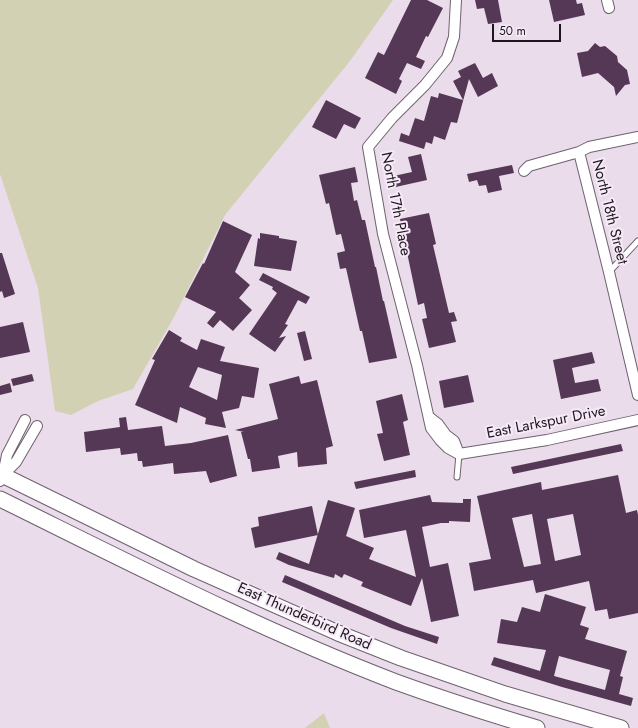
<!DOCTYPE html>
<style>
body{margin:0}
#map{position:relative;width:638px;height:728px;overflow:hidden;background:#eadceb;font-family:Jost,sans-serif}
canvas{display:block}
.scale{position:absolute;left:492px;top:24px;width:69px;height:18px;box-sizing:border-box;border:2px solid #1c171c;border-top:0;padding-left:5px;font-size:12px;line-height:14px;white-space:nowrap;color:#1c171c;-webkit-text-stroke:3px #f7eaf8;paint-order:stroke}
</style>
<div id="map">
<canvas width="638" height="728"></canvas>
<div class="scale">50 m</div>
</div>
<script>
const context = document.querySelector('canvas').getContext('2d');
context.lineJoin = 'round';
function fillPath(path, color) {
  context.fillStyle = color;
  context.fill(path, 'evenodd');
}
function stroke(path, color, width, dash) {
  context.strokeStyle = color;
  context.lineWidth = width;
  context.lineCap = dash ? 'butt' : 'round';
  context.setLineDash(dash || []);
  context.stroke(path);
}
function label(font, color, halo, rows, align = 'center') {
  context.font = font + ' Jost,sans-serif';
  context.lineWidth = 4;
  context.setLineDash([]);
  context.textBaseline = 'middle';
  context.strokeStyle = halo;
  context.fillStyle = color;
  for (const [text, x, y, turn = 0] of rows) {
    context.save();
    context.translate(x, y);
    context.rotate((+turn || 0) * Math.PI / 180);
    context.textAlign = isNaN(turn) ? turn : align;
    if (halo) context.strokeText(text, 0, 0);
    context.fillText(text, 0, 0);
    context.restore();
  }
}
const green = new Path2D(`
 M0 0H393L350 61 225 215 174 317 133 389 98 401 71 415 55 411 38 288 0 174Z
 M324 713 330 728H305Z`);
const building = new Path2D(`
 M411 0H427L443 8 428 37 426 36 416 57 425 61 421 69 407 63 399 79 402 81 396 94 365 78 378 52 384 55Z
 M475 0H498L502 22 488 24 484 8 477 9Z
 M549 0H576L577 4 582 3 585 15 554 22Z
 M595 43 600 47 605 46 617 56 618 62 627 70 630 84 625 85 616 96 614 87 598 73 582 77 577 53 588 51Z
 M475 63 483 78 492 73 498 86 478 97 469 79 457 123 451 122 445 140 434 136 432 144 426 142 424 149 399 141 401 133 409 136 415 118 424 121 431 96 438 98 439 93 463 100 453 81 461 77 458 71Z
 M326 100 361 118 355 129 344 124 336 139 312 127Z
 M421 154 427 180 391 188 389 177 412 172 408 157Z
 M512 165 514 173 499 176 502 190 488 193 486 185 479 186 477 180 469 182 467 174Z
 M355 167 358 182 351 183 354 201 357 200 362 220H365L368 234 375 267H376L383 301H384L397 358 369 363 362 331H360L346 268 340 269 337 253 345 251 341 234 336 235 329 203 326 204 319 175Z
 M429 213 436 244 433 245 449 313 454 312 457 321 451 322 456 342 429 348 422 319 427 318 424 303 418 305 400 219Z
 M223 221 252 235 235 272 250 285 239 298 252 310 233 331 220 320 213 328 207 323 216 312 185 297 203 263 204 264Z
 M260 233 279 236V238L297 241 291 271 254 266 258 238 260 239Z
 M0 253H2L15 294 4 298 2 291 0 292Z
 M263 273 310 297 306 304 298 300 285 324 288 325 279 338 286 336 275 352 249 334 277 293 272 289 273 287 259 280Z
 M23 322 30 352 0 358V327Z
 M169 330 182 338 180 341 197 350 201 339 225 347 220 361 259 368 254 398 242 396 239 408 222 412 226 428 205 424 206 418 180 407 177 423 135 405 155 360 152 359ZM198 367 222 375 217 400 189 387Z
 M305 331 312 359 304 361 297 333Z
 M592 352 595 363 572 368 575 383 598 379 601 391 561 399 553 360Z
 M32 374 34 381 13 386 11 379Z
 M468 375 474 402 444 408 439 381Z
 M299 376 301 384 317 380 333 446 326 448 327 464 298 467 297 452 278 456 280 468 252 472 250 459H248L241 432H244L235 430 278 419 269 384Z
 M10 383 12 392 0 395V386Z
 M402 394 408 420 403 422 410 455 384 461 377 434 383 433 376 401Z
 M126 417 128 430 162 426 165 446 191 443 228 435 237 476 210 483 206 471 174 474 173 463 143 467 142 461H138L137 453 121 455 120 448 86 452 84 432 120 427 119 418Z
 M621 444 623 451 513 474 511 467Z
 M415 470 416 477 356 489 354 482Z
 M618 475 626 513 637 510 638 515V613L609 619 607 609 595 611 589 581 536 593 533 580 474 591 469 563 491 559 477 496 541 482 542 490ZM532 514 541 564 524 567 512 518ZM573 514 581 555 555 561 547 519Z
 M430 495 432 502 463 503V499H471L470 522 449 521V523H441L422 527 430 567 448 563 459 616 431 622 422 578 411 606 361 586 363 582 344 574 342 578 335 574 334 578 289 565 276 559 279 552 309 564 328 500 355 508 346 536 374 548 369 559 416 577 406 530 364 538 359 510Z
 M312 506 318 535 255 548 251 528 259 526 258 517Z
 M285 575 405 626 439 637 437 644 391 628 282 582Z
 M545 594 586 607 580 625 589 628 585 639 627 651 620 676 623 677 619 694 633 698 631 706 562 687 491 665 494 657 540 671 546 650 497 643 501 619 517 622 522 607 540 612ZM559 656 610 670 605 690 554 676Z`);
const lane = new Path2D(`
 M609 272 638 241
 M457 477 459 454`);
const street = new Path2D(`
 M456 0 454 37 447 58 425 85 392 118 368 147 383 234 417 365 431 428 440 440 448 448 459 454
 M607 0 609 8
 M579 152 609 272 638 395
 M524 171 529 166 579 152 589 147 638 137
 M429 417 438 424 446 435 454 441 459 454
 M459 454 547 440 638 420
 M3 475 16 462 37 426
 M0 481 3 475 7 455 25 420`);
const secondary = new Path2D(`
 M0 474 194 569 338 633 401 658 505 694 621 728
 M0 499C130 563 260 630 396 682 443 699 490 714 537 728`);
const streetNames = [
 ["North 17th Place",395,204,79],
 ["North 18th Street",609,212,76],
 ["East Larkspur Drive",546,423,-11],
 ["East Thunderbird Road",304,617,24]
];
fillPath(green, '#d3d1b3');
fillPath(building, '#553756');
stroke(lane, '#6e626e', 7);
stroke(street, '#6e626e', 12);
stroke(secondary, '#6e626e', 17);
stroke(lane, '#fff', 5);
stroke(street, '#fff', 10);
stroke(secondary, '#fff', 15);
label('15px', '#1c171c', '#f7eaf8', streetNames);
</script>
